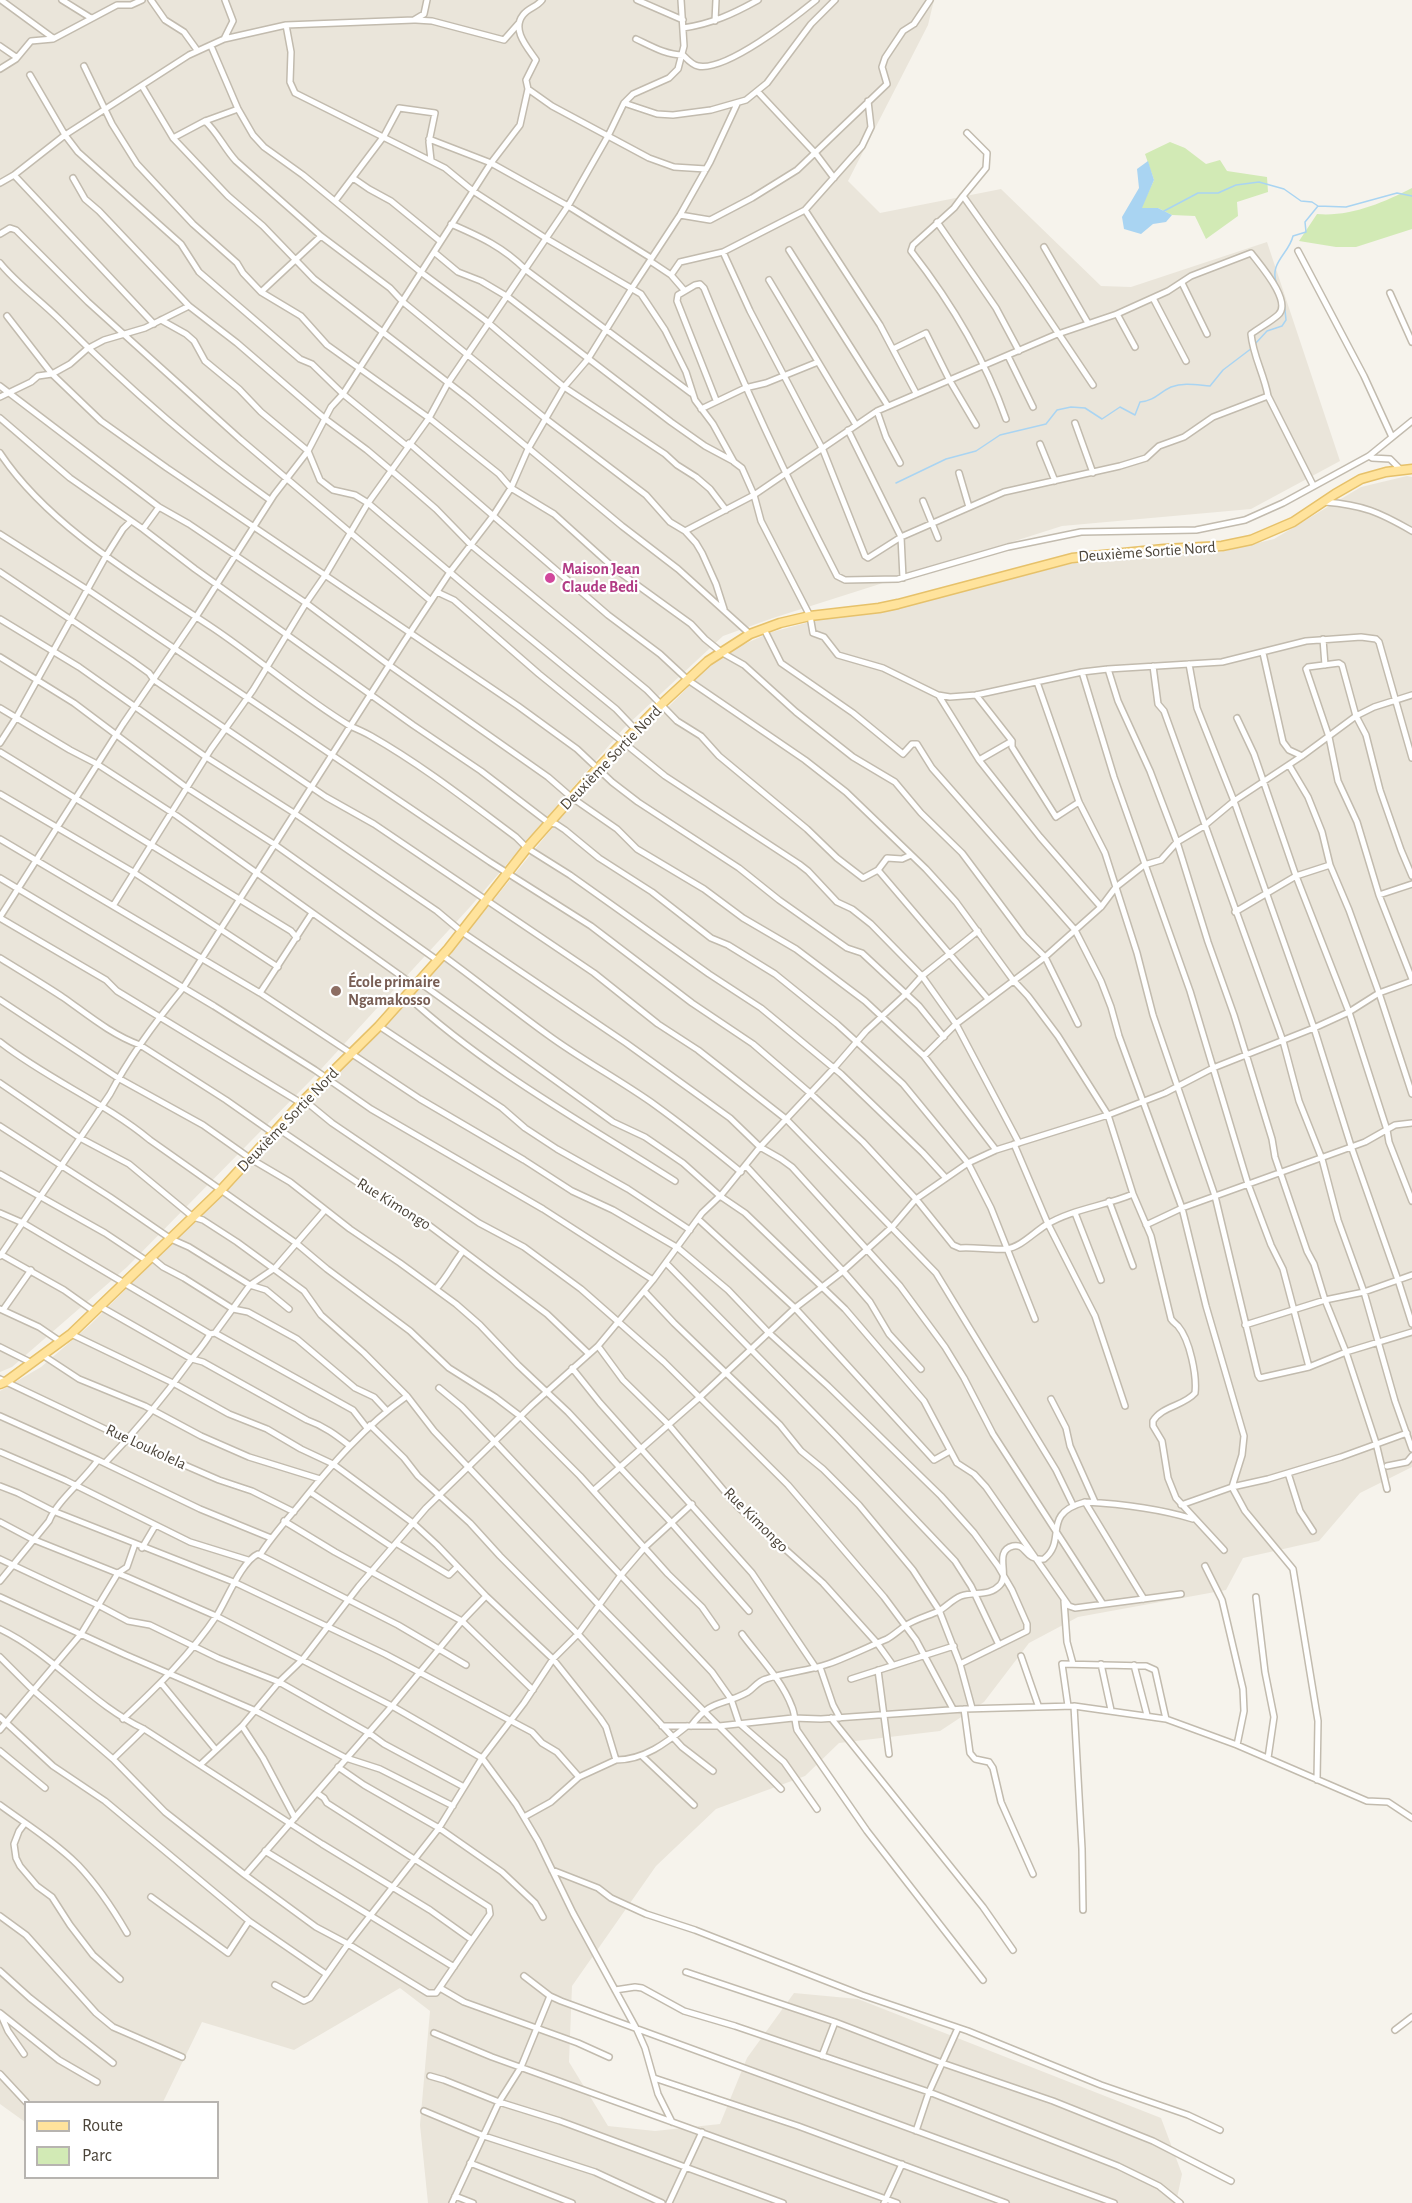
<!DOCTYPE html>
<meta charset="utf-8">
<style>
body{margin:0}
#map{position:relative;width:1412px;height:2203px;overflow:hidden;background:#f6f3ec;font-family:"Alegreya Sans",sans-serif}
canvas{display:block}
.legend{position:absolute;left:24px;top:2101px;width:195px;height:78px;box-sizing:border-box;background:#fff;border:2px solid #b7b4b0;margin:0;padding:8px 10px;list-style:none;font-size:18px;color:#4b4439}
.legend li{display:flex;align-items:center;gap:12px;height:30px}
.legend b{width:30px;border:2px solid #b7b4b0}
</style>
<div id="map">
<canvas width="1412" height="2203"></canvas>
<ul class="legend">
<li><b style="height:8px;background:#ffe39c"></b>Route</li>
<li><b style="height:16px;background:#d2eab5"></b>Parc</li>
</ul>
</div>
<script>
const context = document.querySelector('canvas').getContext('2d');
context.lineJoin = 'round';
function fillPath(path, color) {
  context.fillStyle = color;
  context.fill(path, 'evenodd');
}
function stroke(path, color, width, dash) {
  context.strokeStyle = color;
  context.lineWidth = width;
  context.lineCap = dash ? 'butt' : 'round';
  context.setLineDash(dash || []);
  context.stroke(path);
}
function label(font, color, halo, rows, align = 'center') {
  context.font = font + ' "Alegreya Sans",sans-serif';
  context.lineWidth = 4.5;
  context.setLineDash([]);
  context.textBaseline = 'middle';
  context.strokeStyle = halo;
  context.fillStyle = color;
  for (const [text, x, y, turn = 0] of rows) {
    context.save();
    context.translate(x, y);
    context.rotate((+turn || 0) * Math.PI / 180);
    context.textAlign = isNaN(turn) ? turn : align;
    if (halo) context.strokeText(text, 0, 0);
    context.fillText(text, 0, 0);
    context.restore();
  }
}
const residential = new Path2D(`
 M0 0H934L928 25 848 181 880 213 1001 189 1101 286 1131 287 1267 242 1340 461 1251 509 1062 526 773 618 723 636 624 728 470 907 311 1080 127 1267 12 1367 0 1372Z
 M1407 476 1412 477V1467L1360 1493 1319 1541 1243 1558 1226 1590 1078 1617 1029 1643 984 1702 940 1731 839 1743 805 1776 716 1809 656 1866 572 1986 569 2062 608 2126 655 2131 720 2124 747 2058 794 1993 858 1999 1161 2118 1182 2174 1176 2203H428L420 2125 430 2011 400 1988 294 2050 202 2022 163 2102H26L25 2122 0 2104V1391L41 1367 91 1324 274 1141 439 967 570 806 710 665 735 648 772 632 821 619 887 611 1081 561 1221 552 1274 539 1361 487Z`);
const green = new Path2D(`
 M1170 142 1185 148 1206 164 1220 160 1227 171 1267 177 1268 192 1237 202 1238 216 1206 239 1195 216 1172 215 1158 208H1141L1154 180 1145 154Z
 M1412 188V229L1356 247H1336L1299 241 1317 214C1349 217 1383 203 1412 188Z`);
const water = new Path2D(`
 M1148 161 1154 180 1142 208H1158L1172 215 1166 222 1153 224 1141 234 1124 229 1122 217 1139 188 1137 169Z`);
const stream = new Path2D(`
 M1164 211 1198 193H1218L1236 185 1259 182 1284 189 1301 201 1312 202 1318 206 1346 207 1397 193 1412 196
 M1277 285C1268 263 1289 254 1293 236L1306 232 1305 222 1318 206
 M1255 344 1267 331 1282 326 1286 320 1284 300
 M896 483 946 459 976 451 1000 435 1046 424 1057 410 1071 407 1085 408 1102 419 1120 407 1135 415 1140 402C1156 400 1158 393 1171 387 1184 382 1197 385 1210 386L1223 370 1252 348`);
const minor = new Path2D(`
 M1 0 53 38
 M62 0 91 18
 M151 0 165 20 184 32 197 50
 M637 0 683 20
 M416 20 432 21 504 40 519 23
 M715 21 716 0
 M286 25 291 52 290 82 295 93 445 168 473 191 547 239 641 294 665 330 686 372 695 400 713 424 734 462 742 468 754 495 761 521 810 616 813 633 824 637 838 655 883 668 938 695 950 697 976 695 1082 672 1108 669 1222 662 1306 641 1361 637 1376 639 1379 642 1412 758
 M683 28C711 24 733 14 758 0
 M224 39 233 21 225 0
 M636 39C651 46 666 55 683 55 687 59 692 65 698 66 726 72 794 18 816 0
 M0 46 16 57
 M211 46 238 109 253 135 264 147 303 175 422 273 485 320 564 387 665 454 677 465 696 477 710 489 726 510
 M84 66 112 124 137 164 193 224 237 263 243 273 261 292 301 316 327 345 429 418 499 474 511 488 554 514 615 569 691 624 705 639 721 652 744 665 796 712 853 757 895 782 921 813 962 853 1024 936 1045 957 1078 1024
 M0 69 16 59 31 41 53 39 117 5H131L142 0
 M30 75 65 135 78 152 181 244 199 272 300 359 312 364 343 394 407 446
 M142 86 173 138 228 196 263 226 314 279 468 398 622 526 678 569 750 634
 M528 89 552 106 649 158 674 167 706 169
 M758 92 816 154 834 178
 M624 103 657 114 673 115 711 110 746 100 767 83 811 24 835 0
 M205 121C218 133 224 148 236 161L321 236 390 288 403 302 546 419 646 495 670 522 685 531 696 543 702 553 716 584 724 609
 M967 133 987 153 986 168 963 196 1026 285 1093 385
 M173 138 205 121 238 109
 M429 139 491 163 568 206 651 258
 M14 175 154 324
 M73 178 85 199 99 211 189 306 237 343 324 418 367 450 406 483 436 509 471 545 647 690 677 721 701 736 719 756 807 829 837 858 863 878 878 870 988 999
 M353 178 369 189 391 201 440 241
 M0 183 14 175 65 135 189 55 224 39 286 25 414 20 424 14 427 0
 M963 196 954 208 913 245 911 251C950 301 985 359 1006 419
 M335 201 384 136 399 108 435 113 429 142 431 160
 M805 210 880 325 916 393
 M680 215 710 220 752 198 797 170 887 84 882 67 885 58 903 31 914 24 930 0
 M937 222 996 308 1019 351
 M451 224C481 237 503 247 526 270L691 393
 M0 234 10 228 16 230 88 302 240 439 431 601
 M1044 247 1088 323
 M789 250 888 406
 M1298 251 1364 376 1392 437
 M434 252 458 272 481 281 508 297 671 422 705 446 733 461
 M650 261 671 275 680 262 723 252 805 210 862 146 871 127 868 101
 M0 263C17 284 40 300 59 319 125 385 195 447 270 500
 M671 275 684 290
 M769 280 856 425
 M1182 283 1207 334
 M261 292 321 236
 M1390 293 1412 342
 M1153 298 1186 361
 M1117 314 1135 347
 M7 316 52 374 101 421 167 468 518 706 577 749 612 782 638 802 739 868 779 900 847 948 862 953 919 1006 944 1037
 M161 320 186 334 194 341 205 361 239 389 261 412 308 451 320 480 333 490 355 495 368 503 478 596 616 709 636 730
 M893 349 926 333 950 381 976 425
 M1008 356 1033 407
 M0 386 159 507 189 524 306 603 389 665 548 777 571 797 617 829 637 849 704 889 743 918 796 949 865 1001 924 1056 996 1150
 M1268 396 1313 485
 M0 397 31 382 38 376 52 374 70 364 87 349 104 340 145 328 189 306
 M716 400 677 301 678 295 695 285 700 284 704 288C744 387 788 481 837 576L845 580 898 579 1008 547 1081 532 1196 530 1245 520 1283 503 1369 456 1412 421
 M701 409 745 388 766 383 818 362
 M877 411 886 437 900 463
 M0 418 70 478 143 529 195 569 413 725 481 771 549 823 556 824 565 830 599 858 652 892 711 938 728 945 775 974 837 1024 903 1084 968 1163 991 1208 1035 1319
 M1075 423 1093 473
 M848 430 901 537 903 578
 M409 443 608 615 660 654 688 680 805 760 846 792 926 869 956 902 1013 980 1028 996 1058 1036 1108 1115 1133 1194 1151 1236 1171 1319C1173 1322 1176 1324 1178 1326 1190 1340 1197 1376 1195 1393 1184 1406 1162 1406 1153 1421V1426L1162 1441 1168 1478 1176 1498 1224 1550
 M1040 444 1055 481
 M0 453C48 526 141 580 213 628 259 659 302 697 350 726 357 729 364 732 371 736 422 765 469 802 516 837L527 848 570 875 709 974 761 1008 841 1074 923 1153 945 1177
 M1369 456 1372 458 1390 459 1400 469
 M959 473 969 507
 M923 501 938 538
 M1325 502C1363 505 1379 512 1412 531
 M143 529 159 507
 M685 531 754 495 877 411 1055 335 1117 314 1168 291 1191 276 1251 253C1260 265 1293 302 1278 315 1270 322 1259 328 1251 334 1253 356 1264 374 1268 396L1213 417 1184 437 1159 446 1146 458 1120 466 1004 492 901 537 868 558 865 556 823 450 750 311 723 252
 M0 534 88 590 490 862 591 926 692 1003 753 1044 810 1093 863 1142 916 1199 953 1245 960 1248C975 1247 991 1250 1006 1249 1021 1247 1033 1233 1046 1225 1072 1209 1105 1206 1133 1194
 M0 572 131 660 149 673 154 680 326 797 374 824 594 973 658 1024 698 1050 786 1119 936 1273 1056 1470 1073 1505
 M437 592 454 600 539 674 665 776 799 864 808 871 837 902 852 909 871 924 922 976 956 1024 1019 1143
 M0 619 79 667 206 757 294 813 437 911 462 932 626 1043 730 1118 760 1147 781 1159 792 1167 900 1286 945 1347 964 1378 993 1434 1103 1604
 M764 629 781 663 853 713 903 754 912 744H917L932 768 1075 930 1101 981 1111 1007 1119 1036 1182 1208 1206 1306 1244 1436 1242 1455 1232 1487 1245 1511 1293 1569 1318 1721 1317 1780
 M1323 639 1325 665
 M1263 653 1283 742 1289 750 1302 756
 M0 657 74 703 187 788 274 844 437 960
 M1189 664 1197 708 1234 801 1314 1028 1351 1146 1398 1280 1412 1324
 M1153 666 1158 704 1164 711 1283 1041 1299 1101 1322 1159 1338 1220 1364 1292 1395 1401 1412 1449
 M1108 669 1118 701 1150 771 1177 842 1208 942 1234 1015 1272 1139 1275 1157 1307 1251 1314 1264 1325 1300 1346 1352 1376 1443 1387 1489
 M1082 672 1114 777 1190 991 1248 1184 1271 1245 1283 1269 1309 1367
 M1037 682 1079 802 1105 853 1137 953 1153 1015 1215 1196 1258 1375 1260 1378 1309 1367 1346 1352 1412 1332
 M976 695 1012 741V747L1056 817 1079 802
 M939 696 979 760 1040 837 1101 907
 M0 708 70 750 97 764 177 816 415 986
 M1237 718 1254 754 1296 876 1349 1012 1387 1130 1389 1142 1412 1201
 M0 743 16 718 106 556 123 529 130 522
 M0 752 291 931 297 938
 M979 760 1012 741
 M1289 765 1308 797 1322 832 1330 865 1349 910 1379 993 1412 1094
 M0 794 133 872 278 967
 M0 839 260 993 420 1099 524 1160 572 1191 613 1210 678 1248 728 1290 768 1332 828 1386 941 1496 974 1533 998 1566 1012 1590 1027 1624V1631L960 1664
 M878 870 887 858 902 859 911 855
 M1412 876 1401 850 1380 790 1366 735 1356 716 1342 665 1339 663 1308 667 1306 669 1329 737 1338 781 1357 822 1379 895 1412 979
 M0 878 214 1006 315 1070 371 1109 543 1209 653 1280
 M1379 895 1412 884
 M113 906 211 749 253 690 306 603 326 574 368 503 429 418 448 383 568 206 608 136 624 103 633 94 669 78 678 69 684 46 681 0
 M1235 912 1296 876 1330 865
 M0 917 123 724 196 617 274 495 308 451 331 407 343 394 491 163 520 125 528 89 526 80 536 60C528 48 511 30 523 15 528 8 537 7 542 0
 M0 918 106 980 117 991 301 1103
 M442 955C478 981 512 1009 548 1035 582 1060 620 1080 655 1105 684 1126 713 1149 741 1172
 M0 958C21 971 43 984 64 998 88 1015 112 1035 140 1045L226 1100 273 1133
 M419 982 613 1122 645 1137 683 1163 720 1196 745 1213 845 1309 924 1401 957 1463 974 1474 986 1487 1069 1606 1075 1608 1181 1594
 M260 993 312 913
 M406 995C486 1069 584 1123 675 1181
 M0 1000 118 1078 203 1125 251 1159 290 1182 350 1229 400 1263 456 1304 480 1325 518 1365 568 1412 668 1519 749 1611
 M379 1026 502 1108 525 1128 557 1149 628 1189 690 1230
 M0 1042C47 1079 104 1102 150 1140L296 1243 327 1269 410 1331 449 1368 495 1397 520 1416 580 1476 668 1574 702 1607 716 1627
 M924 1056 956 1024 1045 957 1101 907 1116 887 1144 865 1161 860 1177 842 1204 826 1234 801 1302 756 1356 716 1374 707 1412 695
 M0 1083 80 1138 129 1164 193 1217 203 1220 237 1242 304 1291 321 1315 364 1353 407 1396 434 1431 599 1605 781 1789
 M304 1100 332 1123 479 1223 524 1247 581 1289 664 1362 788 1485 884 1597 916 1640 953 1709
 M0 1126 110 1197 171 1239 189 1247 250 1285 266 1290 289 1309
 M277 1128 382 1199 430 1226 547 1314 589 1354
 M1014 1144 1048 1224 1095 1316 1125 1406
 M746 1166 843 1271 870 1302 889 1334 921 1369
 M0 1174 105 1233 147 1261
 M1109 1201 1133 1266
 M0 1213 23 1223 210 1334
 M1075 1213 1101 1280
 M698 1219 795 1308 934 1460 950 1451
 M1146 1225 1182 1208 1365 1142 1395 1125 1412 1123
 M0 1254 64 1290 95 1312
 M0 1256 110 1094C130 1056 156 1021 183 988L404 642 450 572 493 516 511 488 528 449 564 387 588 359 632 288 680 215 710 162 737 104
 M151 1257 163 1267 184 1278 233 1309 248 1312 297 1339 355 1388 374 1397 387 1411
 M666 1263 837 1437 955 1561 971 1586 999 1645
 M436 1289C447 1277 453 1264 463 1251
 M644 1291 674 1323 780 1425 801 1451 823 1469 859 1505 913 1570 939 1610 960 1664 972 1708
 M101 1307 192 1359 203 1362 307 1420C324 1426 336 1435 350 1446
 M0 1309 39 1327 61 1342
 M3 1310 31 1270
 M1245 1325 1325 1300 1364 1292 1412 1275
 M215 1333 353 1410 367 1428
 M71 1334 175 1384 229 1414 267 1429 301 1449 333 1464 413 1523 437 1545 486 1596 553 1659 600 1718 606 1727 616 1760C644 1760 666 1743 687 1726
 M598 1346 623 1380 668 1424 737 1506 823 1583 877 1643 892 1664
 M0 1347 32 1363
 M44 1356 79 1379 145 1406 201 1436 249 1457 320 1479
 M572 1368 600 1403 752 1573 816 1668
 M0 1379 143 1447 219 1480 252 1491 294 1512
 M439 1388 462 1407 712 1672 731 1699 739 1723 784 1762 817 1809
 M1051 1399 1066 1428 1070 1446 1095 1502
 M0 1416 98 1460 200 1509 271 1538
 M370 1425 404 1458 418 1476 470 1523 500 1556 578 1634 682 1747 713 1771
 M0 1452 65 1480 190 1542 248 1560
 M105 1463C136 1431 164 1397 190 1361 197 1352 204 1345 210 1334L215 1333 250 1285 275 1268 325 1210
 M1387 1466 1407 1462 1412 1456
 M1288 1473 1300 1511 1313 1531
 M0 1486 18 1493 53 1511 236 1583 385 1654 532 1732 542 1743 557 1752 579 1777
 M594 1490 700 1397 795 1308 843 1271 893 1226 916 1199 968 1163 996 1150 1108 1115 1165 1093 1213 1068 1314 1028 1349 1012 1379 993 1412 981
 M310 1492 392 1547
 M1085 1502C1122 1504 1157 1508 1193 1519
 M1181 1505 1232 1487 1268 1479 1341 1457 1407 1433
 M284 1521 335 1552 462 1621 533 1690
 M0 1522 32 1539 127 1577 216 1616 392 1706 482 1758 516 1804 538 1841 573 1913 637 2030 645 2048 658 2094 672 2122
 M396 1543 449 1575 457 1567
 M142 1548 155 1526
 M260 1555C272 1536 286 1521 300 1504 332 1464 365 1426 407 1396
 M0 1559 98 1605 128 1621 150 1625 218 1658 279 1682 369 1733 384 1744 464 1787
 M1205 1566 1222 1600 1243 1689 1244 1711 1237 1745
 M0 1581 49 1521C57 1501 84 1480 98 1460
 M0 1597 126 1655 256 1711 346 1758 380 1769 453 1806
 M1256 1597 1265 1672 1274 1717 1268 1758
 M1064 1601 1067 1642 1073 1664
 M0 1629C54 1655 91 1704 144 1729L322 1844 430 1910 472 1940 436 1993H428L348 1944 316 1927 245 1875 165 1812 113 1759 33 1690 0 1657
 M742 1634C759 1657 782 1680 792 1707 795 1714 795 1723 797 1730L867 1831 983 1980
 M1021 1656 1038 1705
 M1101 1664 1111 1710
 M1134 1665 1147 1715
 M820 1667 833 1705 840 1718
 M878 1670 889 1754
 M851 1679 954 1646
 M161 1683 216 1750
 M1068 1706 1062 1664 1146 1666 1155 1670 1166 1719
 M1074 1706 1082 1849 1083 1910
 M964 1709 970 1753 975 1759 989 1762 993 1768 1001 1802 1033 1874
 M0 1717 53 1766 105 1801 249 1921 326 1974
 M831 1718 983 1907 1013 1950
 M123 1719C157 1687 191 1654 217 1615 227 1599 242 1561 258 1554L398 1625 466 1665
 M242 1726 263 1758 295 1818
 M662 1726H719L793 1718 821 1719 964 1709 1074 1706 1166 1719 1237 1745 1367 1801 1388 1802 1412 1818
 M691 1726C712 1698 721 1707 748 1692 754 1688 758 1681 766 1679 786 1672 808 1671 828 1664 848 1657 868 1647 887 1639 894 1635 899 1630 905 1626 915 1619 928 1616 939 1611 946 1607 953 1599 961 1596 975 1591 989 1597 1000 1585 1010 1575 993 1551 1013 1546 1027 1543 1024 1561 1044 1559 1068 1540 1040 1514 1085 1502L1144 1599
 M0 1730 81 1634 118 1573 127 1567 135 1544
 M0 1751 45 1788
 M642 1756 694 1805
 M113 1759 144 1729
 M200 1765 242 1726 279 1682 303 1659 359 1586 426 1508 532 1405 598 1346 653 1280 702 1213 722 1194 760 1147 834 1068 866 1031 905 995 922 976 978 931
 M338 1767 364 1785 439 1828 502 1872 535 1903 543 1917
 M317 1793 324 1798 327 1803 489 1907 490 1914 472 1940
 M0 1805C26 1824 55 1842 78 1865 98 1886 113 1909 127 1933
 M524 1817 551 1802 579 1777 616 1760
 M25 1823 19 1831 14 1844 16 1858 20 1866 37 1886 52 1897 70 1925 93 1955 120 1979
 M265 1851 454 1967
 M552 1870 598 1888 611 1898 646 1914 695 1930 862 1995 968 2031 1101 2085 1188 2115 1220 2130
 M245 1875 392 1706 462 1621 486 1596
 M151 1897 228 1953 249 1921
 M0 1916 26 1935 96 2013 113 2027 182 2057
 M0 1971 30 1998 113 2063
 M686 1972 835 2022 942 2063 1053 2101 1153 2141 1231 2181
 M524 1976 550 1996 561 2001 1114 2203
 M275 1985 304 2001 310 1998 348 1944 439 1828 482 1758 524 1703 553 1659 578 1634 621 1575 645 1547 692 1504
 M440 1988 464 2002 578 2043 609 2057
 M615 1990 635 1987 642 1988 684 2011 735 2026 929 2092 1118 2166 1159 2186 1180 2203
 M0 2013 59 2060 97 2082
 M1 2015 8 2031 24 2054
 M1395 2030 1412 2017
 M434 2033 492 2057 897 2203
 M822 2056 835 2022
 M0 2074 26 2102
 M430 2076 444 2080 499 2102 560 2121 783 2203
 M654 2078 798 2126 1006 2203
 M424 2111 484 2136 595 2172 662 2203
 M916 2131 929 2092 958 2028
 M470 2163 572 2203
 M455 2196 473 2203
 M452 2203 499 2102 521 2067 550 1996
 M669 2203 702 2132
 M884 2203 902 2164`);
const primary = new Path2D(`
 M0 1384 7 1381 71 1334 220 1191 301 1103 379 1026 448 949 527 848 598 768 653 712 708 661 750 634 780 623 810 616 879 608 898 604 1072 558 1164 549 1222 546 1251 540 1293 522 1335 494 1361 479 1386 472 1412 469`);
const markers = [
 [550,578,6,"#d1479c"],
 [336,991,6,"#8d6e63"]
];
const streetNames = [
 ["Deuxième Sortie Nord",1147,552,-4],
 ["Deuxième Sortie Nord",611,758,-46],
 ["Deuxième Sortie Nord",288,1120,-46],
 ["Rue Kimongo",394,1204,32],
 ["Rue Loukolela",146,1447,25],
 ["Rue Kimongo",756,1520,45]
];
const hotelNames = [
 ["Maison Jean",562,569],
 ["Claude Bedi",562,587]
];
const educationNames = [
 ["École primaire",348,982],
 ["Ngamakosso",348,1000]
];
fillPath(residential, '#eae5da');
fillPath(green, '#d2eab5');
fillPath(water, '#a9d4f2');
stroke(stream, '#a9d4f2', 1.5);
stroke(minor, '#c2bbae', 8);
stroke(primary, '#e6c16a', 11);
stroke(minor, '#fff', 5);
stroke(primary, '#ffe39c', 8);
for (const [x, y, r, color] of markers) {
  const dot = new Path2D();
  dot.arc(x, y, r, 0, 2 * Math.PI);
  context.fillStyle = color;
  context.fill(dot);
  stroke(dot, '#fff', 2);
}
label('16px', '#4b4439', '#fff', streetNames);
label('bold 16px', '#b23c85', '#fff', hotelNames, 'left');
label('bold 16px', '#785e54', '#fff', educationNames, 'left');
</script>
